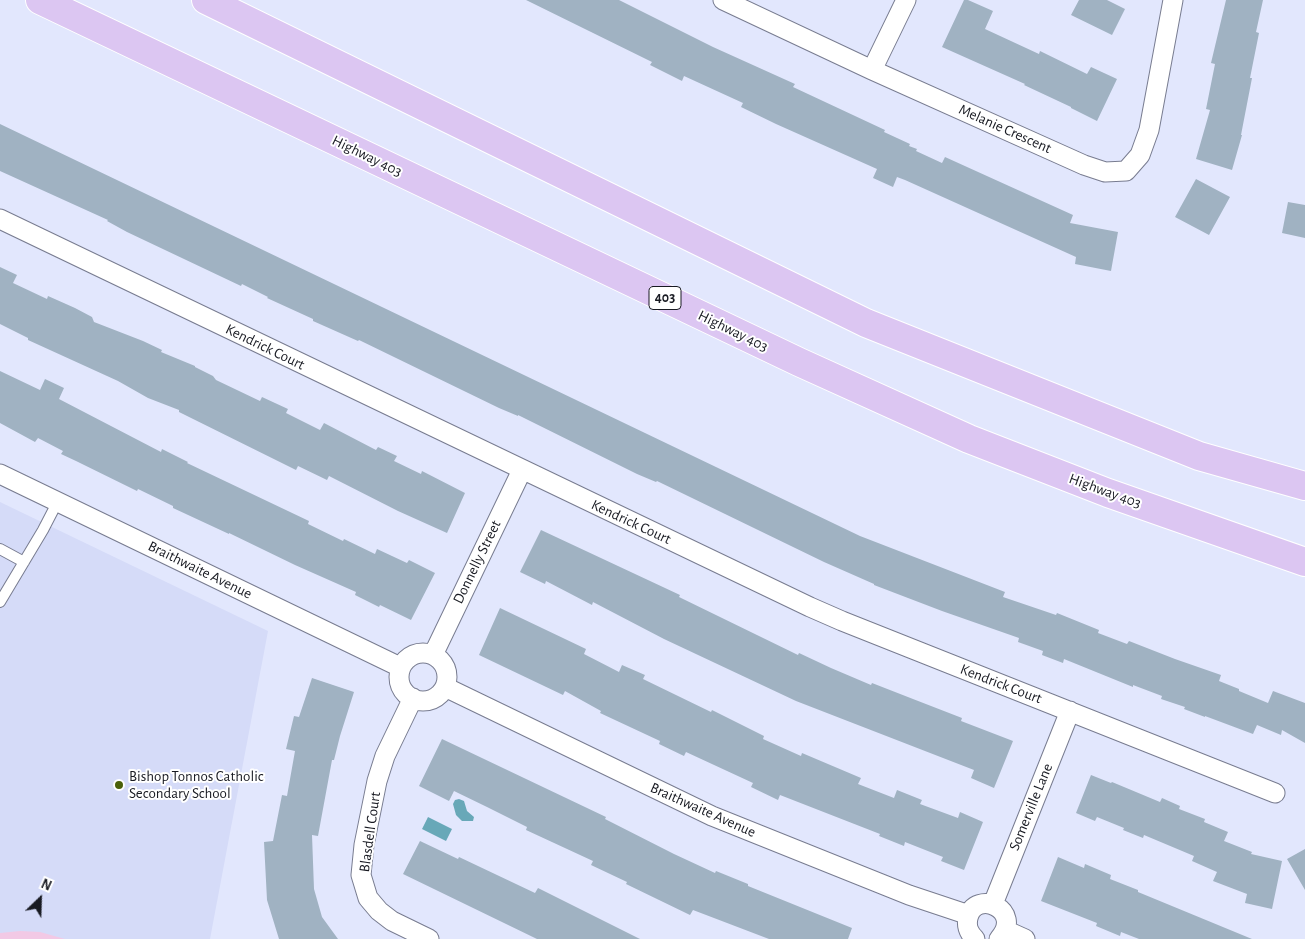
<!DOCTYPE html>
<style>
body{margin:0}
#map{position:relative;width:1305px;height:939px;overflow:hidden;background:#e2e7fd;font-family:"Alegreya Sans",sans-serif}
canvas{display:block}
.north{position:absolute;left:15px;top:874px;width:50px;height:50px;-webkit-text-stroke:4px #fff;paint-order:stroke;rotate:24deg;font-size:14px;font-weight:700;line-height:20px;text-align:center;color:#181a22}
.north::after{content:'';display:block;margin:auto;width:18px;height:22px;background:#181a22;clip-path:polygon(50% 0,100% 100%,50% 72%,0 100%)}
</style>
<div id="map">
<canvas width="1305" height="939"></canvas>
<div class="north">N</div>
</div>
<script>
const context = document.querySelector('canvas').getContext('2d');
context.lineJoin = 'round';
function fillPath(path, color) {
  context.fillStyle = color;
  context.fill(path, 'evenodd');
}
function stroke(path, color, width, dash) {
  context.strokeStyle = color;
  context.lineWidth = width;
  context.lineCap = dash ? 'butt' : 'round';
  context.setLineDash(dash || []);
  context.stroke(path);
}
function label(font, color, halo, rows, align = 'center') {
  context.font = font + ' "Alegreya Sans",sans-serif';
  context.lineWidth = 4;
  context.setLineDash([]);
  context.textBaseline = 'middle';
  context.strokeStyle = halo;
  context.fillStyle = color;
  for (const [text, x, y, turn = 0] of rows) {
    context.save();
    context.translate(x, y);
    context.rotate((+turn || 0) * Math.PI / 180);
    context.textAlign = isNaN(turn) ? turn : align;
    if (halo) context.strokeText(text, 0, 0);
    context.fillText(text, 0, 0);
    context.restore();
  }
}
const built = new Path2D(`
 M0 502 268 631 210 939H0Z`);
const green = new Path2D(`
 M20 931 40 932 65 939H0V933Z`);
const water = new Path2D(`
 M459 799 464 801 467 811 474 817 473 821H462L456 815 453 804 455 800Z
 M428 817 452 829 446 841 422 829Z`);
const building = new Path2D(`
 M526 0H619L713 47 795 84 793 87 885 130 884 132 910 144 909 146 917 149 916 151 942 163 945 157 1073 215 1070 223 1118 232 1111 271 1075 264 1076 257 905 180 897 177 893 187 873 178 877 169 776 124 741 107 743 103 684 76 682 81 650 65 652 62Z
 M964 0H968L993 11 985 29 1039 54 1040 51 1087 74 1091 67 1117 79 1097 121 1071 108V107L1024 85 1025 84 942 47Z
 M1079 0H1107L1125 9 1112 35 1071 15Z
 M1226 0H1263L1256 32 1259 33 1250 78H1252L1241 135H1242L1232 170 1196 159 1210 110 1206 109 1215 64 1211 63Z
 M0 124 860 536 1005 592 1003 597 1056 615 1057 613 1099 630 1098 633 1127 644 1129 641 1175 659 1221 675 1219 681 1239 689V691L1268 703 1273 691 1305 703V743L1282 730 1281 735 1257 725 1253 734 1205 716V717L1184 709 1185 707 1161 699 1162 696 1133 685V687L1064 659 1063 663 1042 655 1043 651 1018 642 1019 638 942 611 874 585V584L824 562 657 481 656 482 637 474 518 415V416L499 408 359 340 358 341 313 321V319L267 298 268 297 242 284 241 286 127 232 107 221 108 220 0 171Z
 M1196 179 1230 197 1209 235 1175 217Z
 M1288 202 1305 205V238L1282 233Z
 M0 267 17 275 13 283 47 299 48 296 75 308 92 317 94 322 143 341 162 350 161 352 195 366V367L213 376 216 380 260 401 262 397 288 409 286 413 320 430 324 423 376 450 378 447 397 456 394 461 421 474 422 471 465 493 447 533 398 511 329 476 327 480 298 466 296 470 179 412V410L148 398 118 381 28 340V338L0 324Z
 M0 371 40 390 45 379 64 388 59 399 161 452 162 449 188 462 187 463 309 521 308 524 343 541 344 539 375 554 377 549 407 563 409 560 435 573 411 620 380 605 379 607 355 595 356 592 295 565 229 533V534L173 508V506L138 489 137 491 76 461 61 454 63 451 38 438 35 442 0 423Z
 M541 530 680 595 679 597 798 655 799 653 831 668 871 685 872 683 913 699 962 718 961 721 1013 741 994 788 971 778 974 770 796 701 664 639 593 602 592 605 546 581 545 584 520 572Z
 M500 608 586 649 584 654 619 672 622 665 645 675 643 679 711 712 712 710 764 736 763 739 801 756 802 753 861 778 858 784 894 798 897 790 922 800 920 804 958 818 960 812 983 822 964 870 941 861 943 857 905 842 904 846 879 836 880 834 780 795 778 800 751 787 753 783 686 752 684 756 659 744 660 741 600 713 601 711 565 691 563 695 479 655Z
 M312 678 354 692 340 736 334 760H332L318 836 312 835 314 889 322 917 338 939H279L267 900 264 842 273 841 282 795 287 796 295 751 286 749 294 716 299 717Z
 M442 739 606 817 605 819 674 854 715 873 716 871 748 884V886L852 928 848 939H769L693 910 690 915 626 884 627 882 591 865 593 861 526 830 527 827 487 807 454 791 449 801 419 786Z
 M1091 775 1111 783 1112 782 1160 802 1162 798 1180 806 1179 809 1205 819 1204 822 1228 832 1224 841 1252 852 1251 854 1282 861 1272 909 1245 903 1247 894 1213 881 1217 872 1192 861 1194 856 1144 835 1143 838 1123 830 1124 828 1097 817 1095 821 1076 813Z
 M420 841 458 859 459 857 535 893 538 888 640 939H537L403 874Z
 M1305 849V890L1287 859Z
 M1058 857 1084 868 1085 864 1111 875 1110 879 1138 890V892L1252 939H1139L1121 932 1120 936 1096 926 1097 923 1041 901Z`);
const lane = new Path2D(`
 M0 549 24 562
 M0 602 43 530 58 501`);
const street = new Path2D(`
 M723 0 872 70 1084 165 1105 172 1126 171 1140 155 1149 130 1173 0
 M872 70 906 0
 M0 219 810 607 842 621 1275 793
 M0 474 400 667
 M399 677a24 24 0 1 1 48 0a24 24 0 1 1-48 0Z
 M433 655 522 470
 M445 687 712 816 909 895 969 915
 M413 698 385 756 377 781 364 845 361 875 368 898 379 911 392 921 429 939
 M993 904 1070 711
 M1005 930 1025 939
 M975 939C969 933 966 927 968 918 975 888 1025 910 999 939`);
const highway = new Path2D(`
 M40 0 799 362 969 439 1108 493 1305 562
 M206 0 866 323 1199 456 1305 486`);
const markers = [
 [119,785,5,"#4a600a"]
];
const shields = [
 [665,298,32]
];
const shieldNames = [
 ["403",665,298]
];
const streetNames = [
 ["Melanie Crescent",1005,129,24],
 ["Highway 403",367,156,26],
 ["Highway 403",733,331,26],
 ["Kendrick Court",265,347,26],
 ["Highway 403",1105,491,20],
 ["Kendrick Court",631,522,25],
 ["Donnelly Street",477,562,-64],
 ["Braithwaite Avenue",200,570,26],
 ["Kendrick Court",1001,684,21],
 ["Somerville Lane",1031,807,-68],
 ["Braithwaite Avenue",703,810,24],
 ["Blasdell Court",370,832,-82]
];
const poiNames = [
 ["Bishop Tonnos Catholic",129,776],
 ["Secondary School",129,793]
];
fillPath(built, '#d5dbf8');
fillPath(green, '#f2c9e5');
fillPath(water, '#68a8b8');
fillPath(building, '#a0b2c2');
stroke(lane, '#787c90', 12);
stroke(street, '#787c90', 21);
stroke(highway, '#fff', 30);
stroke(lane, '#fff', 10);
stroke(street, '#fff', 19);
stroke(highway, '#dcc6f2', 28);
for (const [x, y, r, color] of markers) {
  const dot = new Path2D();
  dot.arc(x, y, r, 0, 2 * Math.PI);
  context.fillStyle = color;
  context.fill(dot);
  stroke(dot, '#fff', 2);
}
for (const [x, y, w] of shields) {
  const box = new Path2D();
  box.roundRect(x - w / 2, y - 11.5, w, 23, 4);
  context.fillStyle = '#fff';
  context.fill(box);
  stroke(box, '#181a22', 1);
}
label('bold 14px', '#181a22', null, shieldNames);
label('15px', '#181a22', '#fff', streetNames);
label('15px', '#181a22', '#fff', poiNames, 'left');
</script>
